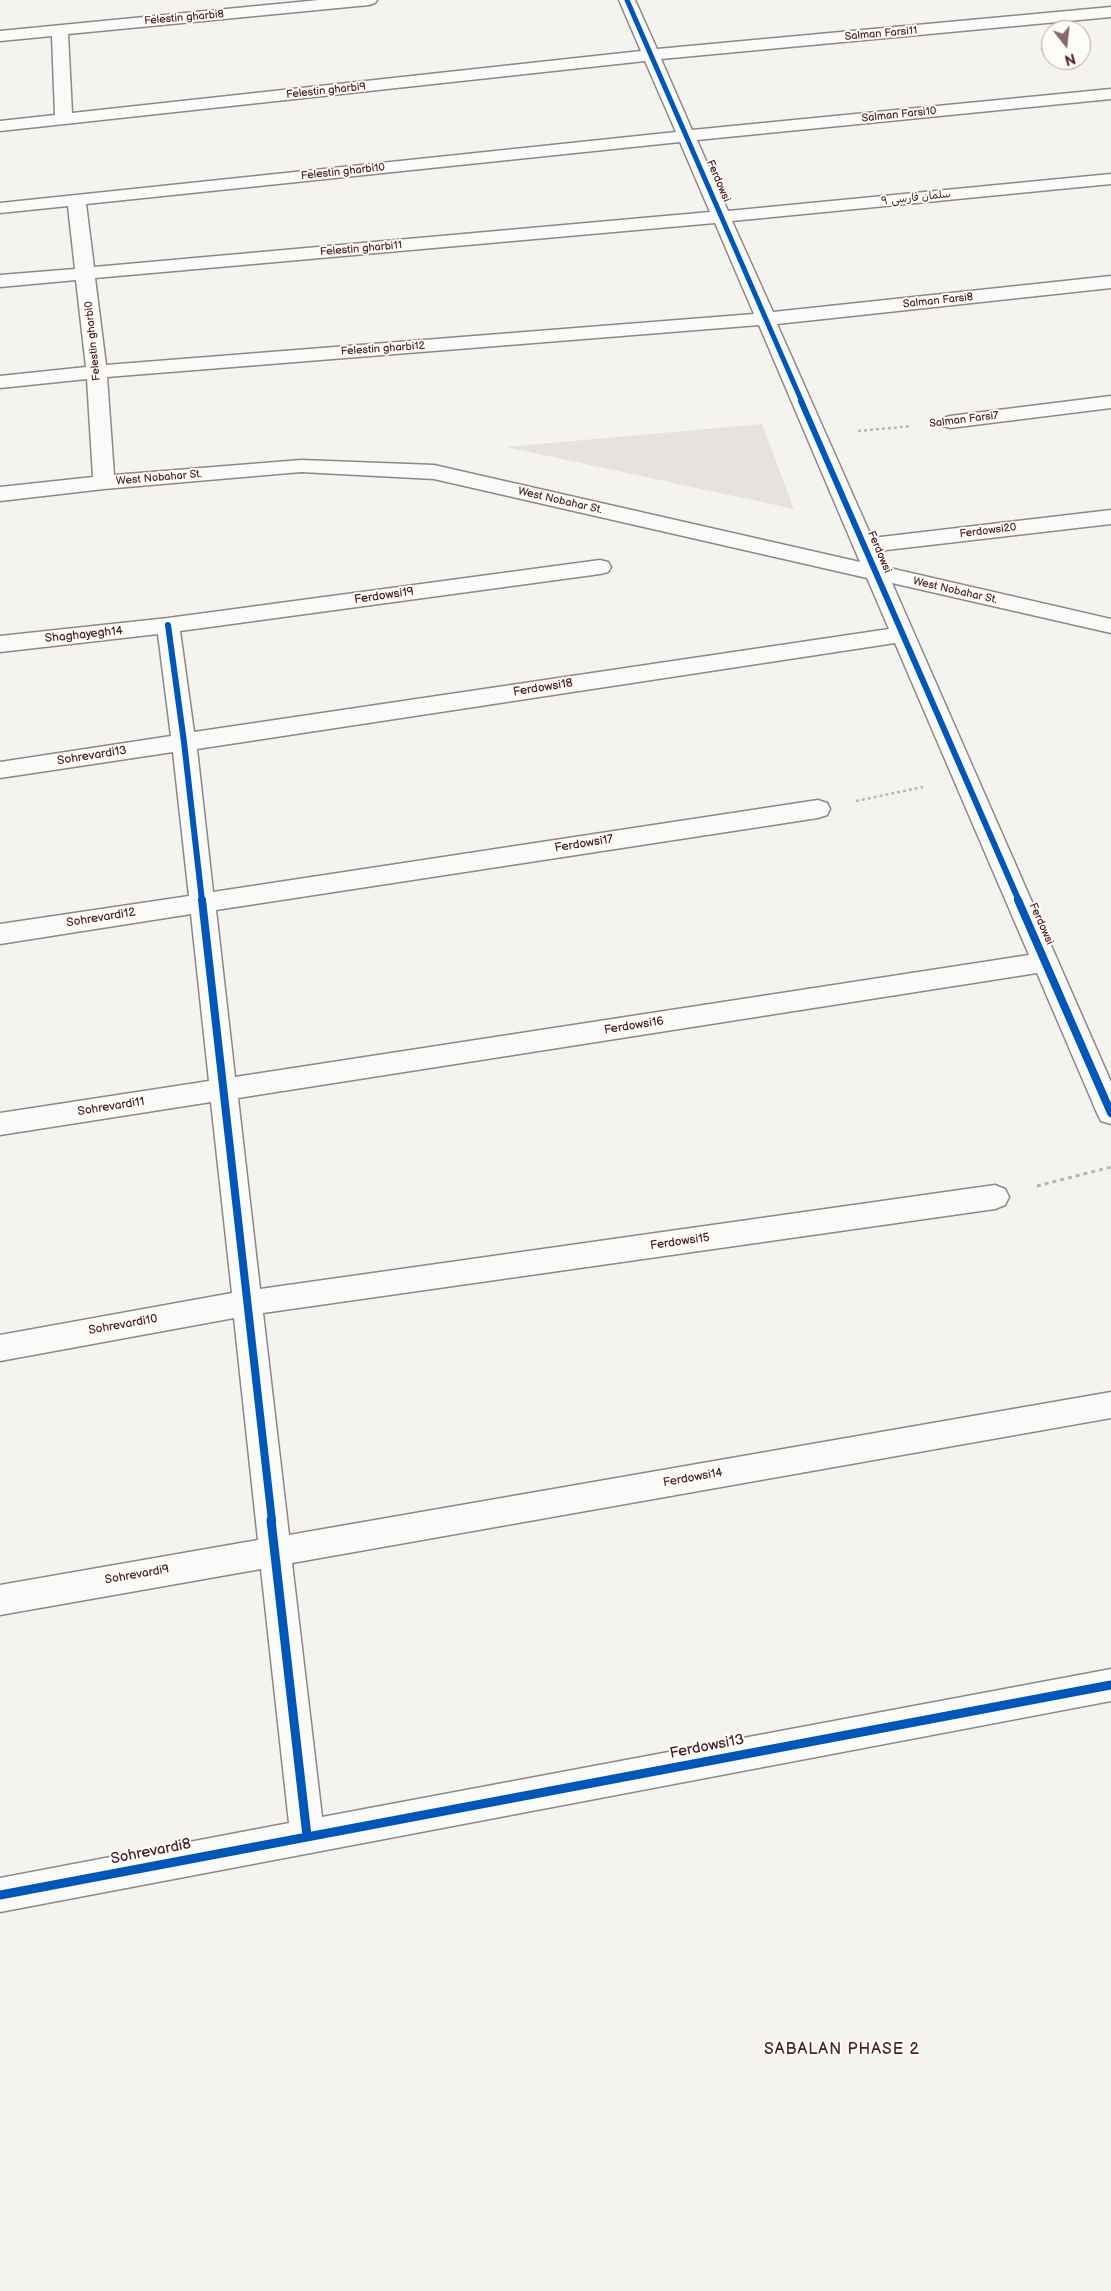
<!DOCTYPE html>
<meta charset="utf-8">
<style>
body{margin:0}
#map{position:relative;width:1111px;height:2291px;overflow:hidden;background:#f5f3f0;font-family:"Balsamiq Sans",sans-serif}
canvas{display:block}
.north{position:absolute;left:1041px;top:20px;width:50px;height:50px;box-sizing:border-box;background:#fdfcf7;border:1px solid #b5a4a5;border-radius:50%;rotate:164deg;font-size:14px;font-weight:700;line-height:20px;text-align:center;color:#4a1f2b}
.north::after{content:'';display:block;margin:auto;width:18px;height:22px;background:#866970;clip-path:polygon(50% 0,100% 100%,50% 72%,0 100%)}
</style>
<div id="map">
<canvas width="1111" height="2291"></canvas>
<div class="north">N</div>
</div>
<script>
const context = document.querySelector('canvas').getContext('2d');
context.lineJoin = 'round';
function fillPath(path, color) {
  context.fillStyle = color;
  context.fill(path, 'evenodd');
}
function stroke(path, color, width, dash) {
  context.strokeStyle = color;
  context.lineWidth = width;
  context.lineCap = dash ? 'butt' : 'round';
  context.setLineDash(dash || []);
  context.stroke(path);
}
function label(font, color, halo, rows, align = 'center') {
  context.font = font + ' "Balsamiq Sans","Playpen Sans Arabic",sans-serif';
  context.lineWidth = 4;
  context.setLineDash([]);
  context.textBaseline = 'middle';
  context.strokeStyle = halo;
  context.fillStyle = color;
  for (const [text, x, y, turn = 0] of rows) {
    context.save();
    context.translate(x, y);
    context.rotate((+turn || 0) * Math.PI / 180);
    context.textAlign = isNaN(turn) ? turn : align;
    if (halo) context.strokeText(text, 0, 0);
    context.fillText(text, 0, 0);
    context.restore();
  }
}
const green = new Path2D(`
 M762 424 794 509 506 447Z`);
const pathFar1 = new Path2D(`
 M858 431 912 426
 M856 801 923 787`);
const path = new Path2D(`
 M1037 1186 1111 1167`);
const minor = new Path2D(`
 M319 0H377L375 3 369 5 68 34 72 113 641 51 619 0H635L657 49 1111 7V17L661 59 692 130 1111 89V99L697 140 728 211 1111 174V184L732 221 773 312 1111 276V288L777 324 872 538 1111 510V524L878 551 885 567 1111 619V633L892 583 1111 1082V1124L1101 1121 1097 1113 1037 973 238 1098 260 1289 995 1185 1005 1189 1009 1197 1005 1205 995 1209 263 1313 289 1535 1111 1392V1418L292 1563 322 1817 1111 1669V1701L0 1912V1878L289 1823 261 1569 0 1615V1585L258 1540 234 1318 0 1361V1335L232 1293 211 1102 0 1135V1113L209 1081 191 914 0 944V924L189 896 173 752 0 778V762L171 736 158 634 0 652V636L168 618 600 560 608 562 611 567 608 572 600 574 180 631 194 732 889 629 867 578 434 479 301 472 104 489 0 501V487L93 477 87 379 0 388V376L86 367 76 280 0 287V275L75 269 68 206 0 213V203L676 132 645 61 0 131V121L55 115 52 36 0 41V31ZM680 142 710 212 94 267 86 204ZM715 223 754 314 106 365 95 278ZM759 325 860 562 434 465 301 460 114 475 107 377ZM895 643 1029 955 235 1077 216 910 818 818 827 815 830 809 827 803 818 800 213 892 197 749Z
 M1111 396V408L950 428 943 426 940 422 943 418 950 416Z`);
const cyclewayFar3 = new Path2D(`
 M627 0 802 402`);
const cyclewayFar2 = new Path2D(`
 M801 401 1019 901
 M168 625 184 742 202 901`);
const cyclewayFar1 = new Path2D(`
 M202 900 272 1521
 M1018 900 1111 1113`);
const cycleway = new Path2D(`
 M271 1520 307 1836
 M0 1895 1111 1685`);
const farStreetnames = [
 ["Felestin gharbi8",184,18,-5],
 ["Salman Farsi11",881,34,-5],
 ["Felestin gharbi9",326,91,-6],
 ["Salman Farsi10",899,115,-6],
 ["Felestin gharbi10",343,172,-6],
 ["Ferdowsi",718,181,67],
 ["سلمان فارسی ۹",916,198,-6],
 ["Felestin gharbi11",361,249,-5],
 ["Salman Farsi8",938,301,-6],
 ["Felestin gharbi0",93,341,-96],
 ["Felestin gharbi12",383,349,-4],
 ["Salman Farsi7",964,420,-7],
 ["West Nobahar St.",159,478,-5],
 ["West Nobahar St.",560,501,13],
 ["Ferdowsi20",988,531,-7],
 ["Ferdowsi",879,552,67],
 ["West Nobahar St.",955,591,13],
 ["Ferdowsi",1041,924,66]
];
const streetNames = [
 ["Ferdowsi19",384,596,-8],
 ["Shaghayegh14",84,635,-6],
 ["Ferdowsi18",543,688,-9],
 ["Sohrevardi13",92,756,-9],
 ["Ferdowsi17",584,844,-9],
 ["Sohrevardi12",101,918,-9],
 ["Ferdowsi16",634,1026,-9],
 ["Sohrevardi11",111,1107,-9],
 ["Ferdowsi15",680,1242,-8],
 ["Sohrevardi10",123,1325,-10],
 ["Ferdowsi14",693,1478,-10],
 ["Sohrevardi9",137,1575,-10]
];
const nearStreetnames = [
 ["Ferdowsi13",707,1747,-11],
 ["Sohrevardi8",151,1852,-11]
];
const nearNeighbourhoodnames = [
 ["SABALAN PHASE 2",842,2050]
];
fillPath(green, '#e7e2e0');
stroke(minor, '#8f8687', 3);
stroke(pathFar1, '#bab5b4', 2.5, [3, 3]);
stroke(path, '#bab5b4', 3, [4, 4]);
fillPath(minor, '#fafaf8');
stroke(cyclewayFar3, '#0057b8', 5);
stroke(cyclewayFar2, '#0057b8', 6);
stroke(cyclewayFar1, '#0057b8', 8);
stroke(cycleway, '#0057b8', 9);
label('11px', '#4a1f2b', '#fdfcf7', farStreetnames);
label('12px', '#4a1f2b', '#fdfcf7', streetNames);
label('15px', '#4a1f2b', '#fdfcf7', nearStreetnames);
context.letterSpacing = '1px';
label('16px', '#4a1f2b', '#fdfcf7', nearNeighbourhoodnames);
context.letterSpacing = '0px';
</script>
